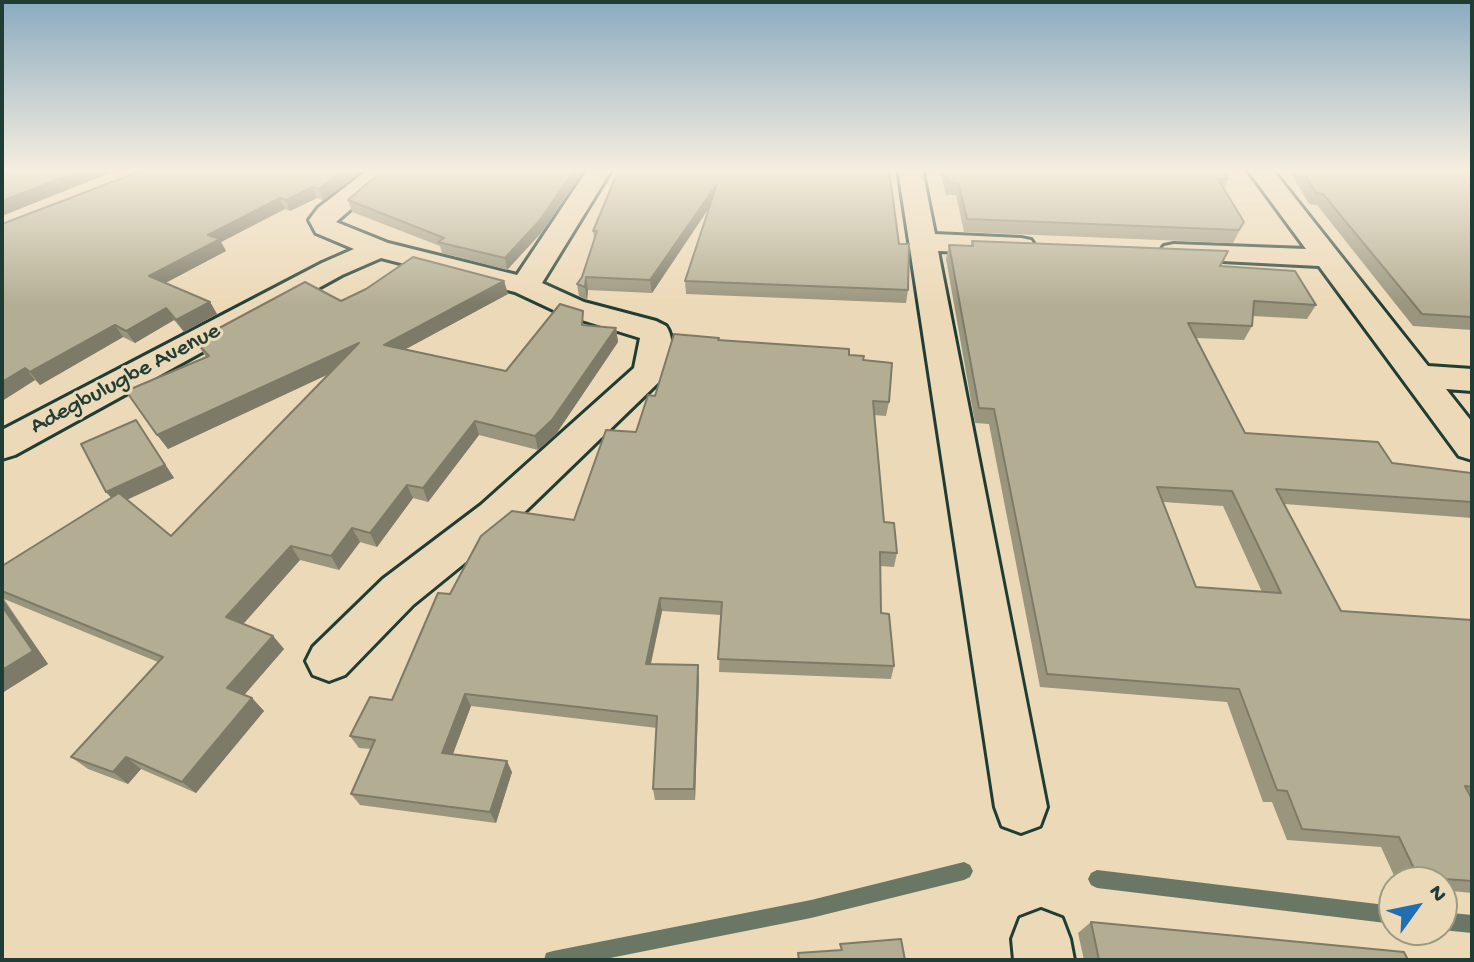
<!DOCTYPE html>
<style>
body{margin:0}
#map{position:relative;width:1474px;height:962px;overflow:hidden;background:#ecd9b7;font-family:"Gochi Hand",sans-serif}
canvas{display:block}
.frame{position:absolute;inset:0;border:4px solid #1f3d34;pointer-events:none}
.north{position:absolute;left:1378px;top:866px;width:80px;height:80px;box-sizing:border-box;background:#ecd9b7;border:2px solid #9a9b83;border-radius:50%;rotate:57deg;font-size:22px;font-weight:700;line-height:32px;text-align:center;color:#1f3d34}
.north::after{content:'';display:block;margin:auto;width:28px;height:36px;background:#1f6fb2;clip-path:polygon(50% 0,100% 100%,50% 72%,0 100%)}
</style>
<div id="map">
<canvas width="1474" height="962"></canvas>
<div class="frame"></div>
<div class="north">N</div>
</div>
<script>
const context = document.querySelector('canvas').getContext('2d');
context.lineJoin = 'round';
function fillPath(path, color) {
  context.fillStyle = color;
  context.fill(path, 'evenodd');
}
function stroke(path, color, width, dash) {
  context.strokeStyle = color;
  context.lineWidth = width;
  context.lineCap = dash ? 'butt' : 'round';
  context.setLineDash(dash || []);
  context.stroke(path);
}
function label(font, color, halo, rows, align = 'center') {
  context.font = font + ' "Gochi Hand",sans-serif';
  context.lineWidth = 6;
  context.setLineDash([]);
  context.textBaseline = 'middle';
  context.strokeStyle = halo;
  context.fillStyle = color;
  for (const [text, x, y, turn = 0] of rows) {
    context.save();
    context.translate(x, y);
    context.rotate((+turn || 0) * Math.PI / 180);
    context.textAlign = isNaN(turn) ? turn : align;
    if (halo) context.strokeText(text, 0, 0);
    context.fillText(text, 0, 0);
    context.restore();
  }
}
const stream = new Path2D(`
 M964 862 970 865 973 871 970 877 964 880 811 918 600 960H544L546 953 553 951 811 900Z
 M1097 870 1394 906V924L1097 888 1091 885 1088 879 1091 873Z
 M1442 912 1472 915V933L1442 930Z`);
const minor = new Path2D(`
 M369 169H397L336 222 388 243 517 275 588 169H612L542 283 584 302 656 321 666 326C676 340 671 366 662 379L509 527 413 605 345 675 329 681 313 675 306 661 313 647 383 579 481 505 634 368 640 338 562 314 515 292 381 258 342 275 15 455 2 459V430L322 263 354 249 316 233 309 220 318 208Z
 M898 169H922L935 234 1021 238 1031 240 1035 246 1031 252 1021 254 938 251 1047 807 1040 826 1021 833 1002 826 995 807Z
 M1247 169H1272L1428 366 1472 369V391L1446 389 1472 422V460L1459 456 1319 266 1164 258 1160 252 1164 246 1174 244 1306 249Z
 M1041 910 1062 918 1070 939 1074 960H1014L1012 939 1020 918Z`);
const wall = new Path2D(`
 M146 169H364L323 200 317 198 290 211 285 209 221 242 226 251 165 283 210 302 217 314 184 332 174 320 135 343 123 337 40 385 35 380 2 401V224Z
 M384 169H584L542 232 507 270 442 253 440 246 352 212 348 200Z
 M619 169 899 244 908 290 906 303 686 294 685 281 709 208 652 293 588 290 587 300 579 296 577 284 582 277 594 240 593 231Z
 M939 169H1221L1228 179 1224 189 1244 222 1233 243 964 232 956 195H946Z
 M1286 169H1472V330L1413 326 1317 205 1309 204 1289 170Z
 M972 241 1220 266 1316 305 1307 319 1253 316 1252 326 1244 340 1196 338 1245 433 1392 463 1472 474V518L1284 504 1341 611 1472 620V893L1442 890V882H1397L1381 847 1287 840 1272 802H1263L1227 702 1040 687 989 424 975 423 946 259 949 245 971 246ZM1163 502 1223 506 1262 592 1196 587Z
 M504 281 508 294 406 349 506 371 585 326 616 328 618 342 556 434 538 450 479 435 428 502 413 498 377 547 360 542 339 570 300 560 243 624 273 636 284 649 244 695 252 698 264 711 196 793 141 769 128 784 88 769 71 757 158 662 4 599 48 664 2 693V566L112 498 106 492 145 433 174 478 127 500 171 536 329 374 168 449 206 357 195 341 341 301Z
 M719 340 849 355 863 360 889 402 886 416 874 415 884 522 897 553 894 567 880 566 881 613 894 666 891 679 719 672 721 615 662 611 651 664 699 678 695 800H655L653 789 657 728 471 706 453 754 512 772 496 823 360 805 351 794 371 749 359 748 350 736 392 700 450 594 574 520 636 432 655 396Z
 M1091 922 1408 960H1084L1078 933Z`);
const shadedWall = new Path2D(`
 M85 169H120L2 216V201Z
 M345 169H364L323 200 319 189Z
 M575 169H584L542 232 507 270 505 258Z
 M717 184V196L652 293 650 280Z
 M312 187 317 198 290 211 286 200Z
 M280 198 285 209 221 242 226 251 156 288 149 276 208 235Z
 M586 277 588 290 587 300 585 287Z
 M504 281 508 294 389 358 384 345Z
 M210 302 217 314 184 332 176 320Z
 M166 308 174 320 135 343 126 331Z
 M115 325 123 337 40 385 30 372Z
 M616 328 618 342 556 434 538 450 535 436Z
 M359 343 365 357 168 449 157 435Z
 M25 368 35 380 2 401V382Z
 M136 420 174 478 117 504 106 492Z
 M475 421 479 435 428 502 423 488Z
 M407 485 413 498 377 547 370 533Z
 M352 528 360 542 339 570 331 556Z
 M291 546 300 560 237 631 226 617Z
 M2 598 48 664 2 693Z
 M660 598 662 611 648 676 646 664Z
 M273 636 284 649 239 701 227 688Z
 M698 665 699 678 695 800 694 789Z
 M465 694 471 706 449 764 442 753Z
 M252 698 264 711 196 793 182 782Z
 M126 757 141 769 128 784 113 772Z
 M507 761 512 772 496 823 490 812Z`);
const building = new Path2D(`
 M2 169H85L2 201Z
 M146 169H345L319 189 312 187 286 200 280 198 208 235 220 239 149 276 210 302 176 320 166 308 126 331 115 325 30 372 25 368 2 382V224Z
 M384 169H575L540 220 505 258 438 242 444 238 348 200Z
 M619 169H889L899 244H909L908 290 685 281 717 184 650 280 586 277 585 287 577 284 582 277 597 231H593Z
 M945 169H1221L1228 179H1218L1244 222 1239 230 967 219 958 183 948 182Z
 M1301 169H1472V317L1422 314 1323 194 1316 193Z
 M972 241 1228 251 1220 266 1295 271 1316 305 1254 301 1252 326 1188 323 1245 433 1378 442 1392 463 1471 473 1472 502 1276 489 1341 611 1472 620V787L1465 786 1472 799V881L1418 877 1399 837 1302 829 1287 791 1277 790 1239 689 1047 674 994 409 979 408 949 245 973 246ZM1157 487 1232 491 1281 593 1196 587Z
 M413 257 504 281 384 345 506 371 560 304 583 311 582 325 616 328 552 420 535 436 475 421 423 488 407 485 370 533 352 528 331 556 291 546 226 617 273 636 227 688 252 698 182 782 126 757 113 772 71 757 163 657 2 591V566L119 493 171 536 359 343 157 435 126 391 209 356 195 341 305 282 341 301 366 289Z
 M674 334 719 338 718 340 849 349V355L864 356 863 360 892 363 889 402 873 401 884 522 894 523 897 553 880 552 881 613 889 614 894 666 718 659 722 602 660 598 646 664 698 665 694 789H653L657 716 465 694 442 753 507 761 490 812 351 794 375 740 350 736 370 697 392 700 438 593 450 594 481 536 512 511 574 520 606 430 636 432 648 395 655 396Z
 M136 420 165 465 106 492 81 444Z
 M2 606 33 651 2 670Z
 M1091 922 1404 952 1408 960H1099Z
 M901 939 905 960H799L798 953 842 950 840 944Z`);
const streetNames = [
 ["Adegbulugbe Avenue",126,380,-28]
];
fillPath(stream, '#6b7765');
stroke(minor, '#1f3d34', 6);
fillPath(minor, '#ecd9b7');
fillPath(wall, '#9a967e');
fillPath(shadedWall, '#7d7a67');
fillPath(building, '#b3ae93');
stroke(building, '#7d7a67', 2);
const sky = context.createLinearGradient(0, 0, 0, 304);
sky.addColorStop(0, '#8aabc0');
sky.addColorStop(0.56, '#f6eedf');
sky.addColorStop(1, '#f6eedf00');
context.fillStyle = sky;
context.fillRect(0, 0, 1474, 304);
label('24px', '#1f3d34', '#ecd9b7', streetNames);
</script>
